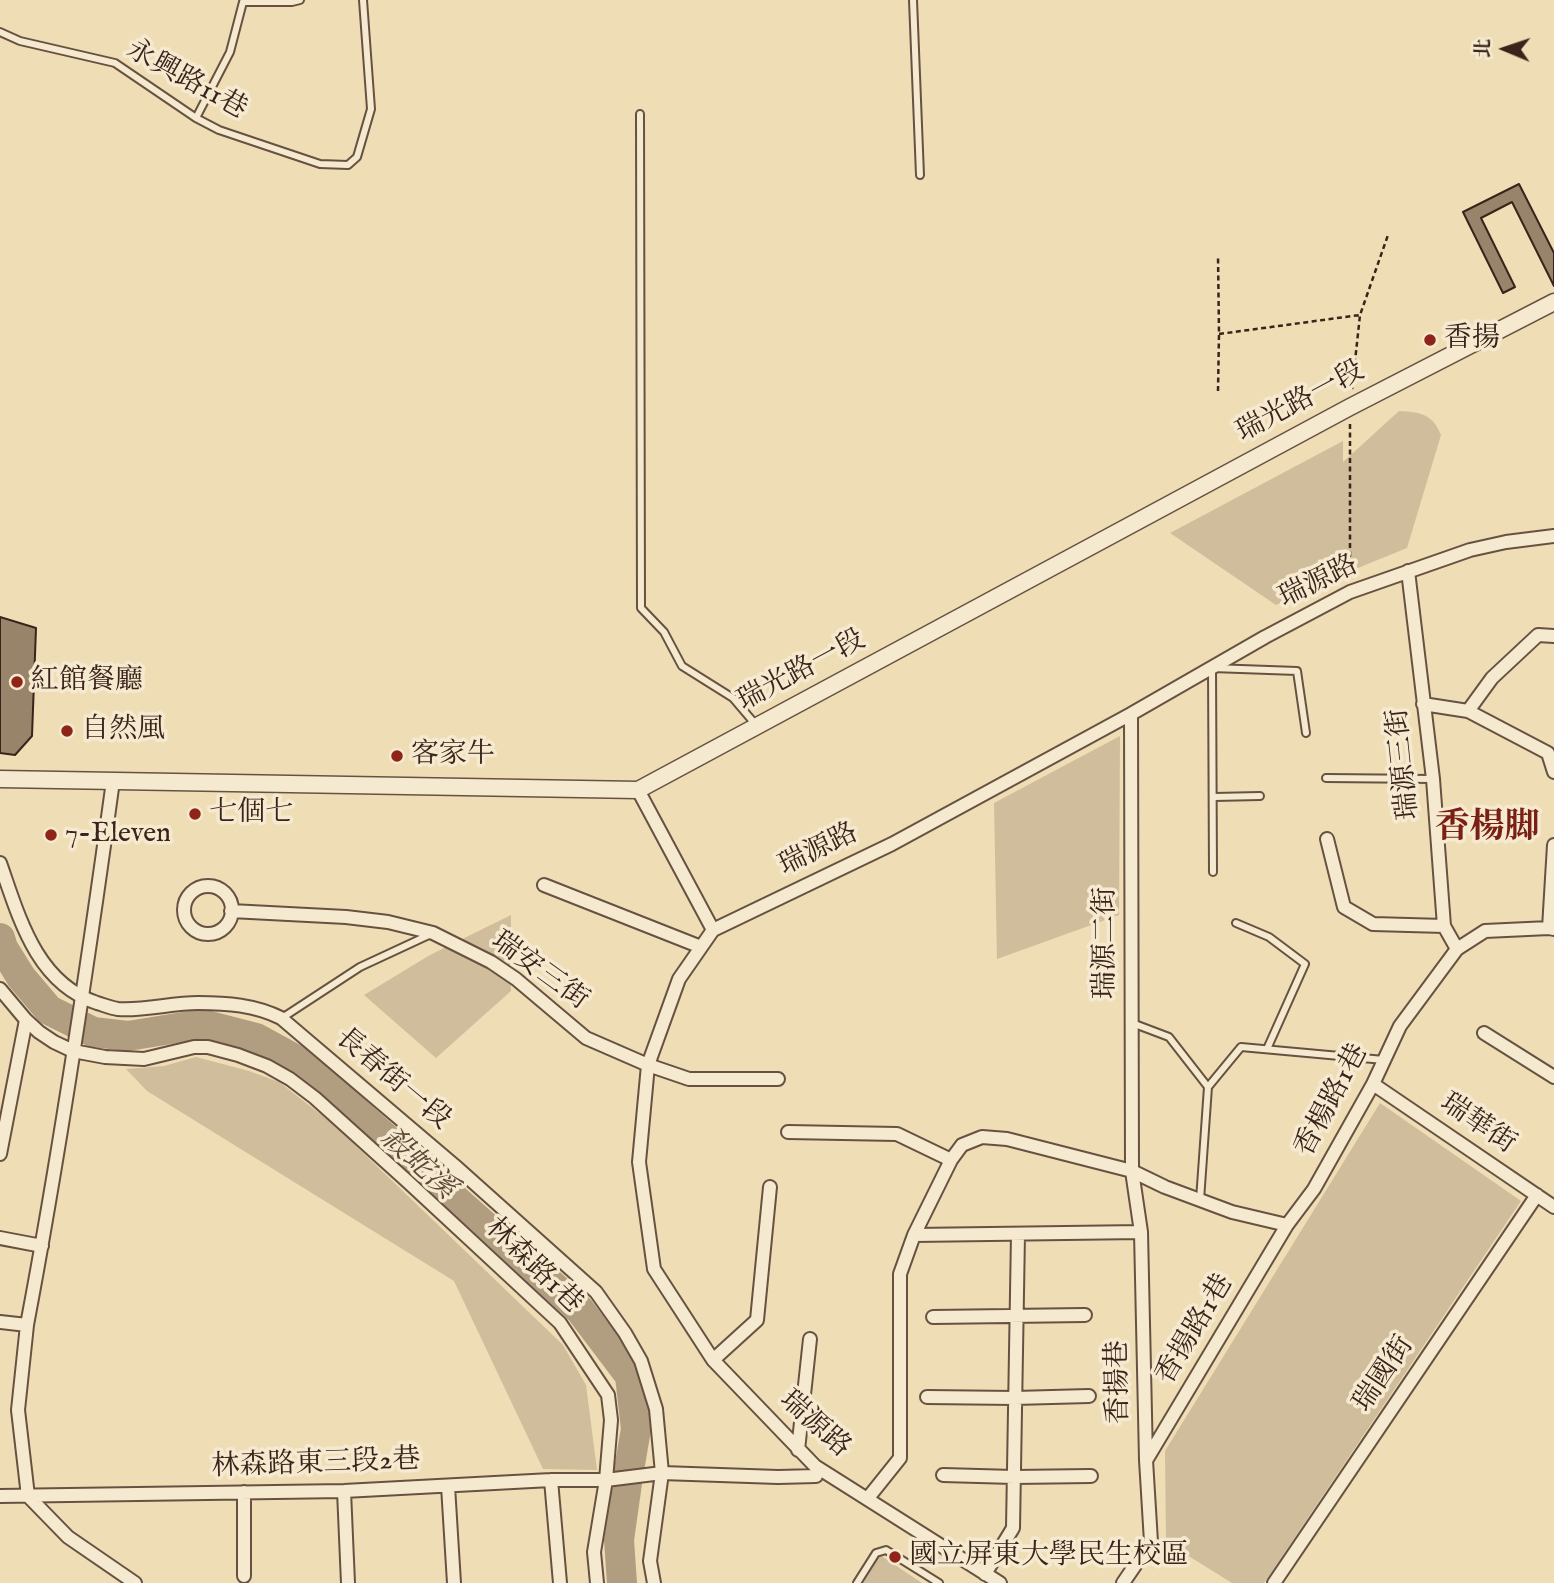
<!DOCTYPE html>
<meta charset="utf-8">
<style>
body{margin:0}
#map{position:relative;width:1554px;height:1583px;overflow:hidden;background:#efddb6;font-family:"IM FELL English","Noto Serif TC",serif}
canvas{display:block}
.north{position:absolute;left:1470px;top:14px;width:70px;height:70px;-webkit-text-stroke:5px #f5e9d0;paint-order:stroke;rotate:272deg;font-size:19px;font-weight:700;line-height:28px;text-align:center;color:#3a231a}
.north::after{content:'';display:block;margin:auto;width:24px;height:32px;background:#3a231a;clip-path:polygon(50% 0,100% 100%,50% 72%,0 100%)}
</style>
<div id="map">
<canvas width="1554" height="1583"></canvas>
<div class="north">北</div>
</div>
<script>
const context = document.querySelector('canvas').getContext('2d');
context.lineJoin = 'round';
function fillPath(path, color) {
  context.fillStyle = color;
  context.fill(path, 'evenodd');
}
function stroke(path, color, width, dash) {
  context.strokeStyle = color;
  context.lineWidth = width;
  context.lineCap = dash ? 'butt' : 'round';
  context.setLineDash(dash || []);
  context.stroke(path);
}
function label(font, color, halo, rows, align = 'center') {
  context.font = font + ' "IM FELL English","Noto Serif TC",serif';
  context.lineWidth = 7;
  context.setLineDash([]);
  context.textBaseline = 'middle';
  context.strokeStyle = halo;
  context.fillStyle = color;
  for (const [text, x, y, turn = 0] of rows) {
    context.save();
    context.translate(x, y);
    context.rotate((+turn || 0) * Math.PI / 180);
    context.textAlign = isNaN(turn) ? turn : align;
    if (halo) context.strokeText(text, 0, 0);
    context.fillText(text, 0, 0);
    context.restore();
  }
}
const green = new Path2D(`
 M1399 411C1420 412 1433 414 1441 435L1407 548 1343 574 1316 589 1276 605 1170 533 1343 441V462Z
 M1120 736 1119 915 997 959 994 803Z
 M511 915V991L436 1058 364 995 430 955Z
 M196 1057 249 1071 279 1082 332 1123 563 1345 586 1385 597 1470 543 1469 454 1281 147 1091 126 1069 164 1066Z
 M1380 1103 1521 1201 1264 1583H1232L1166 1542 1165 1451Z
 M880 1555 922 1583H861Z`);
const river = new Path2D(`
 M0 938 3 948 21 977 49 1010 93 1032 128 1036 202 1024 256 1038 300 1062 580 1310 630 1376 636 1429 628 1476 619 1540 622 1583`);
const building = new Path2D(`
 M1519 184 1554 253V286L1512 202 1481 218 1515 287 1503 293 1463 212Z
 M0 617 36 628 32 736 15 755 0 753Z`);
const path = new Path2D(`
 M1219 334 1360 315
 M1352 389 1360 315 1388 235
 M1218 391 1219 334 1218 256
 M1350 424V578`);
const service = new Path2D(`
 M913 0 920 175
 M0 32 20 41 115 63 196 118 219 130 320 164 348 165 357 157 371 109 363 0
 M640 114 641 608 664 632 682 666 733 698 756 725
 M196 118 230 52 243 2H292L300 0
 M1326 778 1433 779
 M1214 797 1260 796
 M1213 872 1212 668 1297 671 1306 733
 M1236 923 1269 937 1305 964 1267 1049
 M282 1018 360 967 431 934
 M1132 1023 1169 1037 1208 1087
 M1200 1200 1208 1087 1241 1047 1384 1060
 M857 1583 876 1553 886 1550 939 1583`);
const minor = new Path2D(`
 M1408 571 1433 779 1444 926 1457 949
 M1423 704 1468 711 1548 753 1554 772
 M1468 711 1492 678 1538 635 1554 636
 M638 790 713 930
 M1327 839 1344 907 1373 924 1444 926
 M0 863C19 917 36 983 97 1003 104 1005 111 1008 118 1009 144 1011 171 1003 198 1003 227 1003 255 1005 281 1018L454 1165 596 1292 625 1333 641 1361 656 1409 662 1473 650 1561 654 1583
 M544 885 701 947
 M184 910a24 24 0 1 1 48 0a24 24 0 1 1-48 0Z
 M231 911 346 917 388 922 433 933 491 962 516 979 586 1038 648 1065 689 1079H778
 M1549 928 1554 845
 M0 989 26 1020 39 1032 54 1042 73 1051 105 1057 144 1059 194 1047H208L238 1055 267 1066 290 1079 315 1098 407 1181 560 1323 608 1395 611 1420 606 1480 594 1552 597 1583
 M1484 1033 1554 1077
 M1373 1084 1554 1207
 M788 1132 897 1134 951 1160
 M0 1154 26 1020
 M914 1235 1141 1232
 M0 1238 42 1246
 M933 1317 1085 1315
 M0 1322 27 1325 18 1410 28 1496 68 1537 135 1583
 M27 1325C61 1145 88 963 113 781
 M713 1360 757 1320 770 1187
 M927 1397 1015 1398 1089 1396
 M798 1450 810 1339
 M1147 1459 1287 1225
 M943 1475 1014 1477 1091 1476
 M551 1480 560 1583
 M448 1486 454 1583
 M344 1491 348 1583
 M0 1496 344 1491 551 1480H606L662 1473 778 1477 816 1476
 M868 1498 900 1458V1274L914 1235 951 1160 962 1145 982 1137 1007 1139 1132 1171 1165 1187 1232 1212 1287 1225 1314 1189 1373 1084 1400 1026 1457 949 1485 931 1549 928 1554 929
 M985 1574 1013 1528 1018 1234
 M244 1576V1492
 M1000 1583 815 1466 713 1360 654 1269 639 1162 648 1065 679 979 713 930 892 844 1131 714 1265 637 1350 592 1470 550 1506 542 1554 536
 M1123 1583 1151 1542 1146 1460 1141 1232 1132 1171 1131 714
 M1274 1583 1537 1195`);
const tertiary = new Path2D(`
 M0 779 638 790 1350 407 1554 302`);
const markers = [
 [1430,340,7,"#8f2418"],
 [17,682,7,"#8f2418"],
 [67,731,7,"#8f2418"],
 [397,756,7,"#8f2418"],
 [195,814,7,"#8f2418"],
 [51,835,7,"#8f2418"],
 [895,1557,7,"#8f2418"]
];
const streetNames = [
 ["永興路11巷",186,81,29],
 ["瑞光路一段",1301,403,-28],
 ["瑞源路",1319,583,-26],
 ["瑞光路一段",802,672,-28],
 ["瑞源三街",1405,764,-96],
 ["瑞源路",819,851,-26],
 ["瑞源二街",1107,943,-90],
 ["瑞安三街",539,972,36],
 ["長春街一段",392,1080,40],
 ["香楊路1巷",1333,1101,-62],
 ["瑞華街",1477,1125,34],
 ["林森路1巷",533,1267,44],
 ["香揚路1巷",1196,1330,-59],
 ["瑞國街",1385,1375,-56],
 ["香揚巷",1120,1382,-91],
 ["瑞源路",814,1425,42],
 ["林森路東三段2巷",316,1465,-2]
];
const poiNames = [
 ["香揚",1444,340],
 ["紅館餐廳",31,682],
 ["自然風",81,731],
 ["客家牛",411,756],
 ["七個七",209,814],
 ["7-Eleven",65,835],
 ["國立屏東大學民生校區",909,1557]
];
const waterNames = [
 ["殺蛇溪",417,1165,42]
];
const districtNames = [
 ["香楊脚",1487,830]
];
fillPath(green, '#d0bd9b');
stroke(river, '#b19e81', 30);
fillPath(building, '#98846b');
stroke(building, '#3a231a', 2);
stroke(service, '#675241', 10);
stroke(minor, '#675241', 16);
stroke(tertiary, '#675241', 19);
stroke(path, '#3a231a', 2.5, [5, 3.5]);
stroke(service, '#f5e9d0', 6);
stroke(minor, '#f5e9d0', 12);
stroke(tertiary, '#f5e9d0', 16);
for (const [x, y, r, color] of markers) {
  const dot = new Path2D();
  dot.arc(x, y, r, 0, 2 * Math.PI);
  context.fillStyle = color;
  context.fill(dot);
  stroke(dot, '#f5e9d0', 2.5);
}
label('28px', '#3a231a', '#f5e9d0', streetNames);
label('28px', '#3a231a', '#f5e9d0', poiNames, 'left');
label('italic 30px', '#5e4839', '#f5e9d0', waterNames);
label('bold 35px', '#7a1f14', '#f5e9d0', districtNames);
</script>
